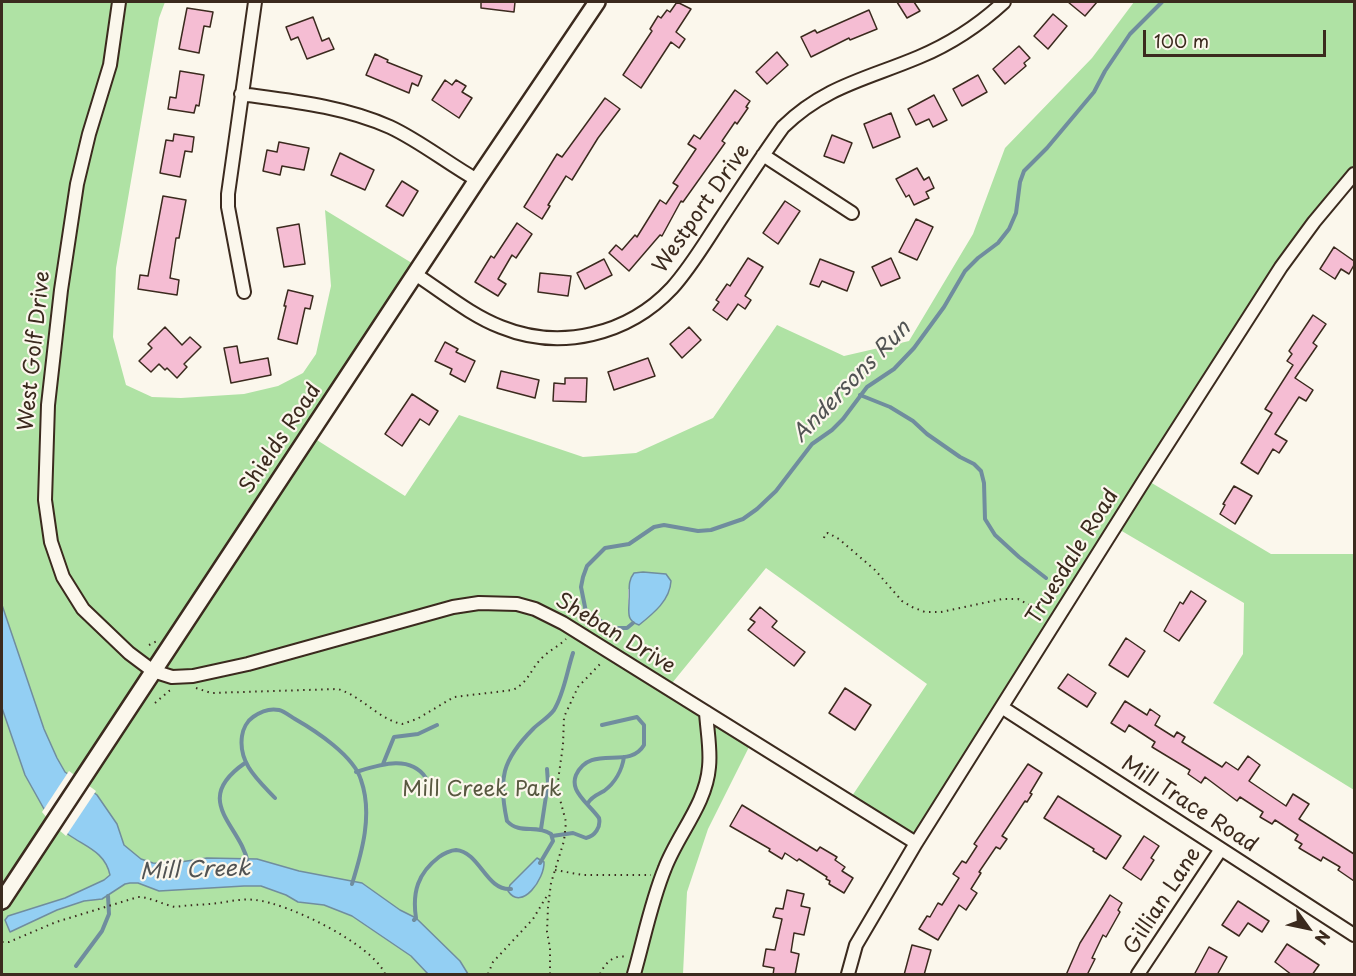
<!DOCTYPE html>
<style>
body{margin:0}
#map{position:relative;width:1356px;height:976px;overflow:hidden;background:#fbf7ec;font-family:"Playpen Sans",sans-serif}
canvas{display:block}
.frame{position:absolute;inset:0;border:3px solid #3b2a1e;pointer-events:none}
.north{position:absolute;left:1278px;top:898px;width:60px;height:60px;-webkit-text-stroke:4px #fbf7ec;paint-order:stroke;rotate:123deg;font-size:16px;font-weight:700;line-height:24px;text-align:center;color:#3b2a1e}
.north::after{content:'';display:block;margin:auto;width:21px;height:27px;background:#3b2a1e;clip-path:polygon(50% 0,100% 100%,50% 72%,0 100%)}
.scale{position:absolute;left:1143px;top:30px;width:183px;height:27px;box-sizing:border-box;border:3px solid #3b2a1e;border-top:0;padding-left:8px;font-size:18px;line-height:21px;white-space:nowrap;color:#3b2a1e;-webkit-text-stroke:4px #fbf7ec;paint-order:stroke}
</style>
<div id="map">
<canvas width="1356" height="976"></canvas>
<div class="frame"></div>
<div class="north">N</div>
<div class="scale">100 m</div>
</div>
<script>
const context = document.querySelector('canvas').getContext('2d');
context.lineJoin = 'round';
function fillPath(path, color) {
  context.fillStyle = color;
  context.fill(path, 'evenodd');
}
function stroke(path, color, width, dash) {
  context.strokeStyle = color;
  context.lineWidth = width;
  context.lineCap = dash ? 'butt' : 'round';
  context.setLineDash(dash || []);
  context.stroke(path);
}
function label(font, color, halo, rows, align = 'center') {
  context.font = font + ' "Playpen Sans",sans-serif';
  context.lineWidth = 4.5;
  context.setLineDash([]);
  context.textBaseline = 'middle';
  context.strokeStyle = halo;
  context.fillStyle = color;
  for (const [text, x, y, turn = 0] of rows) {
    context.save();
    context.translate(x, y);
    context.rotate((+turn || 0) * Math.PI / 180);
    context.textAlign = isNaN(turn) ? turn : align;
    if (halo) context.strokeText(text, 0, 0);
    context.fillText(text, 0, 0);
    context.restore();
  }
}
const green = new Path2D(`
 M2 2H165L159 18 116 268 113 337 126 385 152 397 181 398 244 394 278 386 303 373 316 354 331 286 325 210 420 268 309 435 405 496 459 415 583 457 636 453 713 418 777 325 844 356 909 341 973 234 1005 148 1092 58 1134 2H1354V174L1314 222 1145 479 1271 554H1354V790L1213 703 1243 654 1244 603 1115 527 916 843 848 802 927 684 766 568 668 688 752 741 708 829 687 892 683 974H2ZM628 589 665 600 644 621 628 612Z`);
const water = new Path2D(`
 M643 572 666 574 671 581C670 600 654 613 639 625 626 621 629 612 629 601 630 590 627 582 634 573Z
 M2 605 44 729 57 758 65 772 79 782 44 809 25 775 2 708Z
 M80 782 97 795 117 824 124 845 141 859 153 863 167 864 207 858 257 859 299 871 362 883 400 910 416 918 460 961 468 974H428L411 956 352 916 324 905 298 902 286 895 261 886H244L159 891 138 883H130L125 884 102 899 84 901 57 910 10 932 5 920 8 916 65 898 104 880 110 875C105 852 86 847 69 835 64 831 59 826 54 822Z
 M537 858 544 862C545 878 522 912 508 891L510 885Z`);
const pier = new Path2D(`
 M69 771 96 791 66 836 52 824 42 812Z`);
const stream = new Path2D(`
 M860 395 890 407 913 421 927 434 960 457 974 464 981 471 984 483 985 519 995 535 1019 557 1046 578
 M633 623 627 628H612L586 612 581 587 583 577 587 566 605 548 629 544 654 527 664 525 698 531 711 530 743 519 757 509 776 491 812 444 832 430 843 419 867 387 894 369 914 348 944 307 965 271 978 258 998 243 1009 229 1016 213 1020 182 1024 171 1047 148 1094 92 1105 71 1130 34 1162 2
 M245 763C190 801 241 825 248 863
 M383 764 394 737 418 734 437 725
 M356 772C379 765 410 754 426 778
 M275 798C258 780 238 763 242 736 243 729 247 721 253 717 260 712 270 708 279 710 284 711 290 716 295 719 316 731 354 756 361 780 373 814 362 852 352 884
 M588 803C592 796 597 795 604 791 615 783 622 770 624 757
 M541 829 548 783 547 769
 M552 836 573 833 586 838C595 836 601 827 599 818 592 808 580 799 576 789 574 784 574 780 576 775 591 743 629 771 644 745V725L637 717 602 725
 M540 863 553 841 551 834C536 824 520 835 507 821 498 779 502 760 533 729 540 722 548 718 554 710 564 694 567 671 573 653
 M414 920 416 918C412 892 418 873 439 857 443 854 451 850 456 850 480 852 486 891 511 889
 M76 966 102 931 109 914 108 896`);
const building = new Path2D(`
 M481 2H515L514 12 481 8Z
 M677 2 691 9 676 32 685 39 679 48 671 42 641 88 623 75 652 31 650 29 658 16 661 18 667 10 670 12Z
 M897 2H914L920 11 907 18Z
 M1068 2H1097L1085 16Z
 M187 8 213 12 210 27 204 26 199 53 179 49Z
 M869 10 877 29 850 40 849 38 811 57 801 37 815 30 817 33Z
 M1053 14 1067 26 1048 49 1034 36Z
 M313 17 322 41 329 38 334 49 307 59 298 37 291 40 286 27Z
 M1019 46 1030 58 1024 63 1026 66 1005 84 993 69Z
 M777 52 788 65 767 84 756 72Z
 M375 54 388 60 387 62 422 76 418 86 412 83 409 93 366 75Z
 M180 71 204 75 199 106 196 105 194 113 168 109 170 97 176 98Z
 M978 75 987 92 962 106 953 89Z
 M445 80 452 85 456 80 466 86 462 92 472 98 459 118 432 100Z
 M735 90 750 101 746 107 748 108 737 124 735 122 722 141 725 143 683 202 681 201 662 236 660 235 629 271 609 253 616 245 622 250 635 235 637 237 660 200 666 204 678 186 673 183 696 149 688 144 694 135 700 139Z
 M934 95 947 120 933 127 929 119 916 125 908 109Z
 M605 98 620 109 598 138 572 180 566 176 548 205 550 206 542 219 524 207 557 154 562 157Z
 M891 113 900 137 873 148 864 124Z
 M174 134 194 137 192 152 185 151 180 177 160 173 166 140 173 141Z
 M832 135 852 143 844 163 824 156Z
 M279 142 309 148 304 170 282 166 280 175 263 171 267 150 277 152Z
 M340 153 374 170 365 190 331 175Z
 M917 168 924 180 929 177 934 188 926 192 929 198 914 205 909 195 906 197 896 179Z
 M402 181 418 191 403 216 386 206Z
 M163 196 186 200 179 238H176L170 278 179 280 177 295 138 289 140 275 148 276Z
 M785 201 800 211 778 244 763 233Z
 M916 219 933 227 917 260 899 252Z
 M517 223 532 234 516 258 512 255 498 279 506 284 498 296 475 282 491 256 494 258Z
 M299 224 305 264 284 267 277 228Z
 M1334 247 1354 261V265L1349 274 1341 269 1335 279 1320 269Z
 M748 258 763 267 745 296 751 300 745 309 738 304 727 320 713 310 719 302 716 300 727 284 730 286Z
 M891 258 900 278 881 286 872 267Z
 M604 259 612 275 585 289 577 273Z
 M820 259 854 272 847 291 822 281 819 287 810 284Z
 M540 273 571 276 568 296 538 292Z
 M288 290 313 296 310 309 305 308 297 344 278 339 286 306H284Z
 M1313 315 1326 324 1313 343 1317 346 1295 378 1313 390 1306 401 1299 397 1275 434 1287 441 1279 453 1273 449 1258 474 1241 463 1272 413 1265 409 1293 365 1287 361 1292 354 1289 351Z
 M165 327 182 345 190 337 201 347 184 364 187 367 177 378 167 368 165 370 159 364 151 372 139 361 152 348 148 344Z
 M689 327 701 340 682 358 670 344Z
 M445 342 458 349 456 352 475 361 465 382 450 374 452 369 435 361Z
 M237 346 240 363 268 358 271 375 231 383 224 348Z
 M648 358 655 376 614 390 608 372Z
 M501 371 539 380 535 398 497 388Z
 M565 378H587L586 402 553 401 554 383 565 384Z
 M412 394 438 411 429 425 420 419 402 446 385 434Z
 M1234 486 1252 496 1235 524 1220 514 1225 505 1223 504Z
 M1191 591 1206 601 1179 641 1164 631 1180 602 1183 604Z
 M760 607 777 621 772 627 805 652 794 666 748 630 755 622 750 619Z
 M1126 638 1145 651 1128 677 1109 665Z
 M1068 674 1096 693 1087 707 1058 688Z
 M845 688 871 705 855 730 829 713Z
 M1125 701 1147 715 1150 709 1160 716 1155 725 1174 737 1177 732 1185 737 1182 742 1222 767 1226 762 1238 770 1248 756 1260 765 1249 781 1286 806 1293 794 1309 804 1299 819 1354 854V881L1338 870 1340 867 1323 857 1321 861 1299 848 1302 844 1295 840 1298 835 1275 820 1272 824 1260 817 1263 812 1240 797 1237 801 1205 777 1201 783 1188 774 1190 770 1152 747 1155 742 1129 725 1125 732 1111 723Z
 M1028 764 1042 773 1030 793 1032 794 1027 802 1025 801 1002 836 1007 839 1000 849 996 847 979 872 981 873 971 889 977 893 966 910 959 905 938 940 919 929 927 916 930 917 938 903 942 905 959 878 953 874 962 861 966 863 977 846 974 844Z
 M1058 796 1121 836 1106 859 1093 851 1094 849 1044 818Z
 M742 805 817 851 820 847 837 857 835 860 845 867 842 871 853 878 844 893 829 884 830 881 826 879 827 877 799 859 797 861 785 853 782 859 769 851 770 849 730 826Z
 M1144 836 1159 846 1151 858 1154 860 1141 880 1123 868Z
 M787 890 804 894 801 906 810 908 804 935 794 933 791 952 799 954 795 975H773L774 968 763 966 766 949 775 950 782 919 773 917 776 908 783 909Z
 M1110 895 1122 903 1118 910 1120 912 1106 937 1103 935 1092 958 1095 959 1087 975H1066L1080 943Z
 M1238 901 1269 921 1262 932 1248 923 1239 936 1222 925Z
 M1287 944 1319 965 1312 975H1292L1275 962Z
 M912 945 931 950 924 975H904Z
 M1209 947 1227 957 1217 975H1194Z`);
const path = new Path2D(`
 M824 538 825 534 828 533 839 539 875 570 902 601 912 607 925 612H941L1002 599H1018L1047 614
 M149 645 157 641
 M196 688 211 693 338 689C363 697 378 719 402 724L417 719 454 697 513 690C530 681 530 669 543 657 550 650 559 646 566 639
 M155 703 169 691 173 690
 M555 870 583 875H651
 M2 942H9L56 922 138 897C151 897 163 905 176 907 187 905 198 905 209 904 224 903 240 898 255 900 288 903 372 944 385 974
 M488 974 493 962 533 919 548 894
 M550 974V948L547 932 548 907 551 883 564 841 566 822 557 788 563 745 564 717 578 687 602 662
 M600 974C605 963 614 954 627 957`);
const minor = new Path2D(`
 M119 2 110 65 89 134 77 184 61 290 48 405 45 500 51 542 63 577 83 609 129 653 153 671 172 677 193 676 248 664 453 607 479 603 517 604 535 609 563 623 916 843
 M241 94C292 101 343 106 390 127 420 141 447 163 477 180
 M763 155 852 213
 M415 274C443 292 470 315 501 327 560 351 628 335 672 288 691 267 706 241 722 217 742 187 762 156 783 127 825 86 867 79 919 57 950 44 979 25 1004 2
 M244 292 228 207V194L255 2
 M1003 708 1354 935
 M634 974C644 939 651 902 665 868 678 834 706 804 709 767 711 749 707 730 706 712
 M848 974 856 945 916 843 1145 479 1281 267 1314 222 1354 174
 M1138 974 1221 849`);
const major = new Path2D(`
 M2 901 477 180 597 2`);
const streetNames = [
 ["Westport Drive",702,209,-55],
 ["West Golf Drive",35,351,-84],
 ["Shields Road",281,439,-56],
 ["Truesdale Road",1073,557,-58],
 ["Sheban Drive",615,634,31],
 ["Mill Trace Road",1189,805,33],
 ["Gillian Lane",1163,901,-57]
];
const parkNames = [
 ["Mill Creek Park",482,790]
];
const waterNames = [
 ["Andersons Run",852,382,-46],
 ["Mill Creek",195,871,-2]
];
fillPath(green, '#afe2a4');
fillPath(water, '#93cff3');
stroke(water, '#708d9e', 1.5);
fillPath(pier, '#fbf7ec');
stroke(stream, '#708d9e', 4);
fillPath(building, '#f5bdd3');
stroke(building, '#3b2a1e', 1.5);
stroke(minor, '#3b2a1e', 16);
stroke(major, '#3b2a1e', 20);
stroke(path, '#3b2a1e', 2, [1.5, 4.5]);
stroke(minor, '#fbf7ec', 12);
stroke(major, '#fbf7ec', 15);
label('21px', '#3b2a1e', '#fbf7ec', streetNames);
label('21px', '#585840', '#fbf7ec', parkNames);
label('italic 22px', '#515353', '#fbf7ec', waterNames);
</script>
